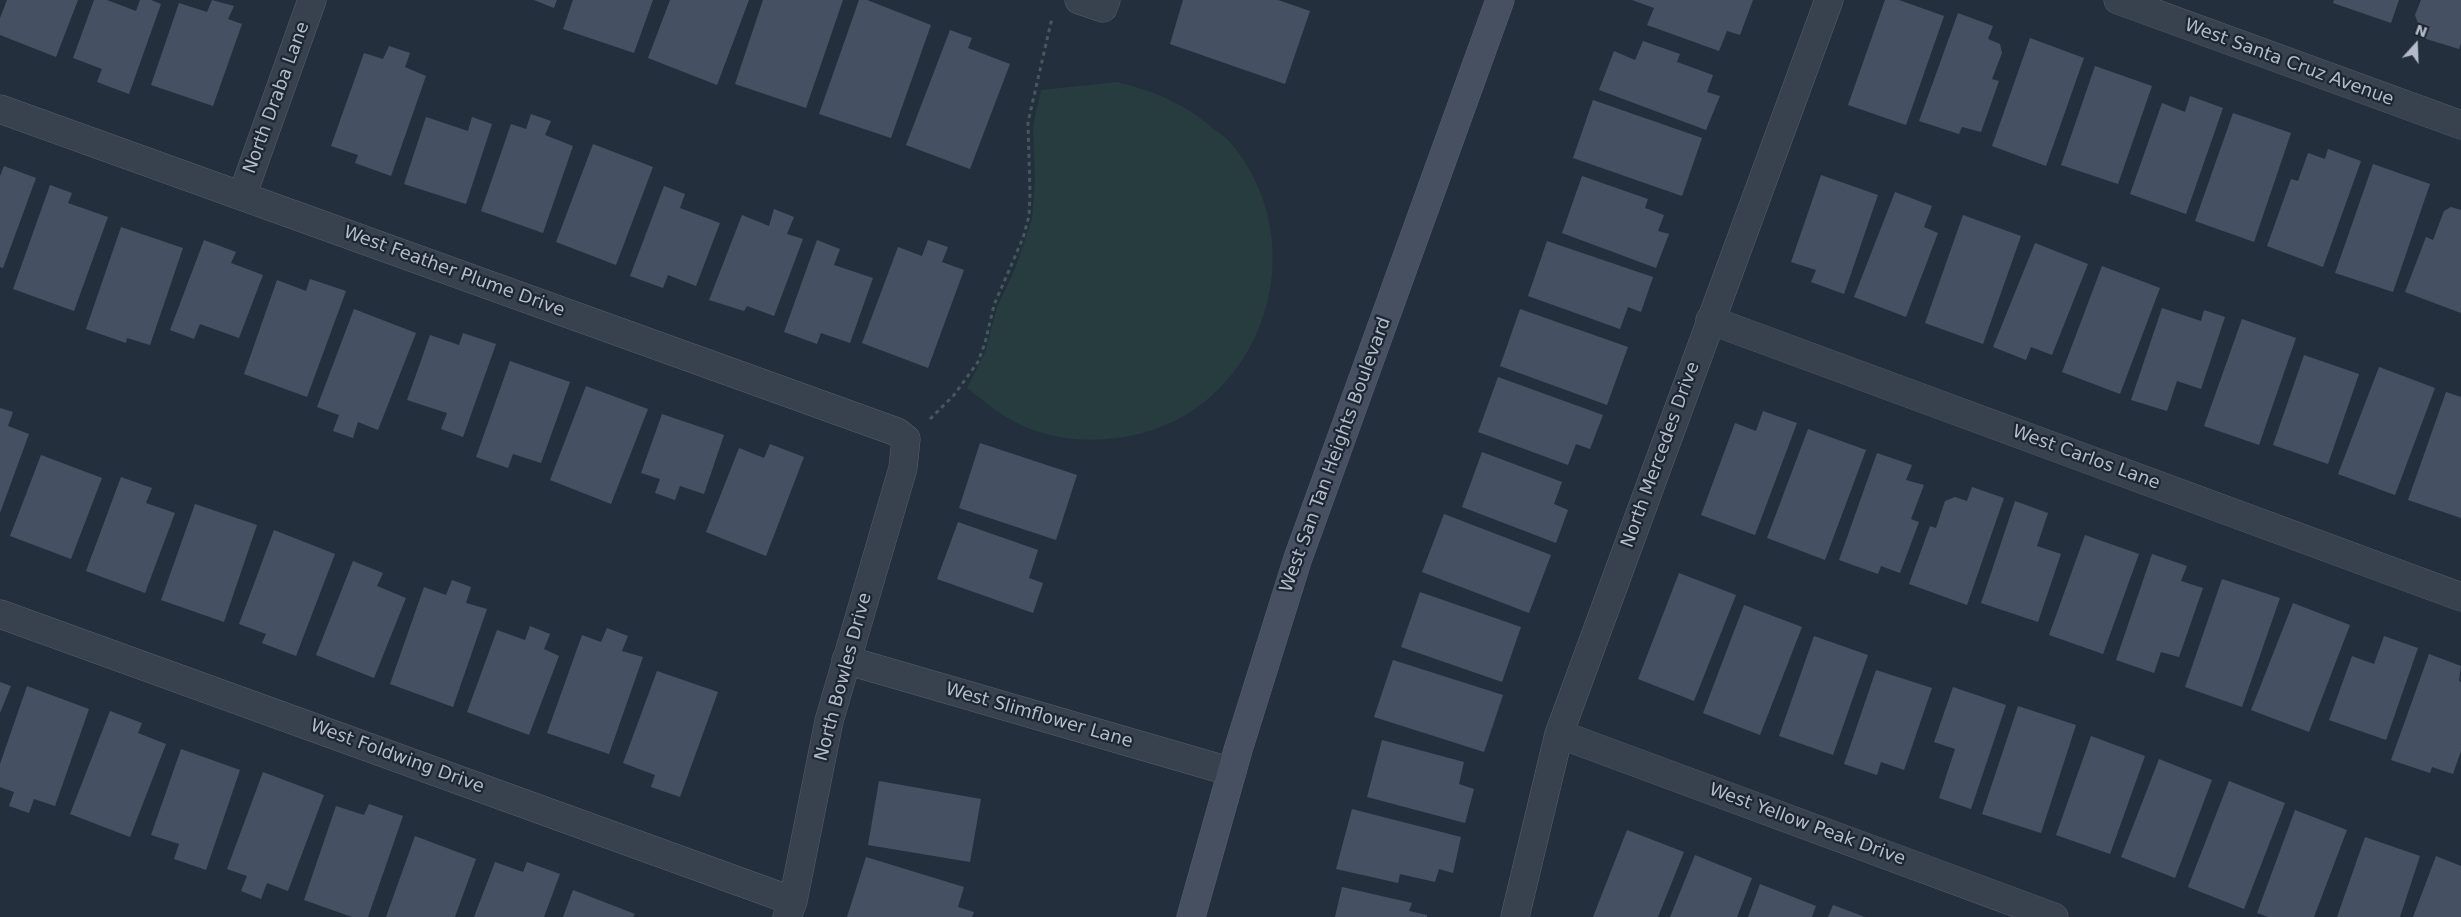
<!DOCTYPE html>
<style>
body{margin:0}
#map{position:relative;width:2461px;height:917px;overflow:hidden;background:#242f3e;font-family:"DejaVu Sans",sans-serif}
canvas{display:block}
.north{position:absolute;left:2391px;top:20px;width:50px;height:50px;-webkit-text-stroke:4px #1d2633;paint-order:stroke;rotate:20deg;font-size:14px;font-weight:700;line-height:20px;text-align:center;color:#b4bcc9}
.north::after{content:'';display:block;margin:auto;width:18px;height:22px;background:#b4bcc9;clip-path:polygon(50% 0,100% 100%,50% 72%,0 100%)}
</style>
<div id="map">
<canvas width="2461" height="917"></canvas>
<div class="north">N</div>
</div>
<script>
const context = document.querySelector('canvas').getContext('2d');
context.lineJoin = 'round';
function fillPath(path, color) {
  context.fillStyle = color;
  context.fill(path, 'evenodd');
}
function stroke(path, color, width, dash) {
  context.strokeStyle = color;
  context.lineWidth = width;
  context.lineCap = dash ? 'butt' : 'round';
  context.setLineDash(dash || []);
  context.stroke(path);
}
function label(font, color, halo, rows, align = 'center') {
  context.font = font + ' "DejaVu Sans",sans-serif';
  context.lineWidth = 4.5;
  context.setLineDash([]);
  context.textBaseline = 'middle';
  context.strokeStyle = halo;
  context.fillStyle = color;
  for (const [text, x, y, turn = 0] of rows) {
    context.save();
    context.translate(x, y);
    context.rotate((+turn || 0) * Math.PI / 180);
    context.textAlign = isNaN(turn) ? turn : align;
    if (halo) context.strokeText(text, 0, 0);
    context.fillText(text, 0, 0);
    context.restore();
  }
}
const green = new Path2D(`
 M1117 82C1154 91 1185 104 1214 129 1221 134 1229 140 1234 147 1320 255 1255 423 1116 438 1088 442 1057 439 1030 429 1008 421 986 403 967 388L985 353 997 307 1015 269 1032 219 1035 179 1033 126 1041 90Z`);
const building = new Path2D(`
 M7 0H78L56 57 0 35V18Z
 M94 0H107L136 11 140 0H151L161 4 129 94 97 82 102 69 73 58Z
 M212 0 234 6 228 19 242 24 213 106 151 85 179 3 207 12Z
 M534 0H557L554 8Z
 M573 0H653L634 53 563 29Z
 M670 0H749L717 85 648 58Z
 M763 0H843L806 108 735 84Z
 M859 0H867L931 25 891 138 819 114Z
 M1183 0H1278L1310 11 1285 84 1170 44Z
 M1632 0H1753L1740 35 1727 31 1719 51 1647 25 1654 8Z
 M1885 0H1899L1944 16 1906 125 1848 105Z
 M2334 0H2399L2391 23 2333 3Z
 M2421 0H2461V43L2459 49 2423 38 2415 15Z
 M1958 13 1993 26 1988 39 2000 44 2002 53 1992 79 1999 81 1981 132 1962 127 1959 134 1919 121Z
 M950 30 972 38 968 48 1010 64 970 169 906 145Z
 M2030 38 2084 58 2046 166 1992 146Z
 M1643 41 1680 54 1677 62 1713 75 1707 92 1720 96 1706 130 1599 90 1614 51 1635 60Z
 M389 46 410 53 405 67 426 76 391 176 355 163 358 155 331 146 364 53 383 59Z
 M2095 66 2152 86 2118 184 2061 165Z
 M2190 96 2223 108 2186 214 2130 194 2162 103 2185 112Z
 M1593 100 1702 138 1682 196 1573 158Z
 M2233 113 2291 133 2254 242 2195 221Z
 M531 114 551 121 545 135 573 146 543 233 481 211 511 124 526 129Z
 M426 117 468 131 472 117 492 124 466 204 404 184Z
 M593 144 653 167 616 265 556 242Z
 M2328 149 2361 161 2323 267 2267 246 2291 179 2298 181 2308 153 2325 159Z
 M2373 164 2430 184 2393 292 2335 273Z
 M4 166 36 178 3 268 0 267V176Z
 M1821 175 1878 195 1844 294 1811 282 1816 270 1791 262Z
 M1582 176 1648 199 1645 208 1664 215 1658 231 1669 234 1656 268 1562 233Z
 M50 185 72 193 68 203 108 217 74 311 13 289Z
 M664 186 685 194 680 208 720 223 696 286 668 275 663 288 630 276Z
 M1895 192 1932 206 1924 227 1938 233 1906 317 1854 297Z
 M2451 207 2461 210V313L2405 292 2426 237 2433 240 2444 211Z
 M774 209 794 217 787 234 803 239 774 316 747 306 744 311 709 300 742 215 769 226Z
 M1963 215 2021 236 1983 344 1925 323Z
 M121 227 183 248 150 345 127 338 126 343 86 329Z
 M204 240 236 252 231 263 263 275 239 338 200 324 194 339 170 330Z
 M817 240 840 249 834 265 873 278 850 343 821 333 817 344 784 332Z
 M928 240 948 247 942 262 964 270 928 368 862 343 898 247 922 256Z
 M1547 241 1653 277 1641 312 1628 307 1620 329 1528 296Z
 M2035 243 2088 264 2052 355 2031 347 2026 360 1993 347Z
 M2102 266 2160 288 2120 394 2062 372Z
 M310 279 346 291 307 397 244 374 277 280 306 291Z
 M2162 308 2201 321 2204 310 2225 317 2201 389 2177 381 2167 411 2131 400Z
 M354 309 416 333 378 430 358 422 353 438 333 431 339 415 317 407Z
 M1520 309 1628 347 1607 405 1500 366Z
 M2242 319 2296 338 2259 445 2204 426Z
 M463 333 496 344 463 437 441 429 447 413 407 400 430 335 459 345Z
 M2304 355 2359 374 2328 464 2273 445Z
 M510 361 570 382 541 463 513 454 508 468 476 457Z
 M2379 367 2435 388 2395 495 2338 474Z
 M1498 377 1603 415 1590 449 1576 444 1568 465 1478 432Z
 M586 386 648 409 611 504 550 480Z
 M2446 392 2461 397V518L2408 500Z
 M0 408 13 412 8 426 29 434 0 513Z
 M1763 411 1797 423 1755 535 1701 515 1735 423 1756 431Z
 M662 414 724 435 704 494 680 486 675 500 655 493 660 479 641 473Z
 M1808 429 1866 450 1825 560 1767 538Z
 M980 443 1077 475 1056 540 959 508Z
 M770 444 804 457 766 556 706 532 739 448 764 458Z
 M1482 452 1562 482 1554 504 1568 510 1556 543 1462 507Z
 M1877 453 1912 465 1906 480 1924 485 1911 519 1919 522 1900 573 1881 566 1878 574 1839 560Z
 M41 455 102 478 71 559 10 536Z
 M121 477 152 488 146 503 175 513 145 593 86 571Z
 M1972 487 2004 498 1967 605 1909 584 1930 526 1936 528 1945 501 1955 497 1967 501Z
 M2015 501 2048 513 2037 546 2061 554 2038 622 1981 603Z
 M195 504 257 525 224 622 161 600Z
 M1444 514 1551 555 1529 613 1422 572Z
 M958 522 1038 550 1029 578 1043 583 1033 613 937 579Z
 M274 530 335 554 296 656 262 643 266 634 239 624Z
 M2085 535 2139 554 2103 654 2049 635Z
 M2152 554 2187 566 2181 581 2203 588 2179 657 2161 652 2154 673 2116 660Z
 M353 561 383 573 377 586 406 598 374 678 316 655Z
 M1679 573 1736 595 1694 701 1638 679Z
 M2222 579 2280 598 2242 707 2185 687Z
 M452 580 471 587 466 603 487 609 453 707 390 684 424 587 446 595Z
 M1420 592 1521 627 1502 682 1401 647Z
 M2293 603 2350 625 2309 732 2251 710Z
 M1744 605 1802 627 1760 735 1703 713Z
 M530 626 550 634 544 649 559 656 529 735 467 712 497 630 525 640Z
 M607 628 628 636 622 651 643 657 609 754 547 733 582 635 601 642Z
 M1814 636 1868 655 1833 755 1779 736Z
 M2384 636 2418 648 2386 740 2329 720 2352 656 2374 664Z
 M2429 654 2461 666 2459 681 2461 682V751L2453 774 2432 767 2430 773 2391 760Z
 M1393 660 1503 695 1484 752 1374 717Z
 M1876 670 1932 688 1904 770 1881 762 1877 775 1844 764Z
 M657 671 718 692 680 797 651 787 655 775 623 763Z
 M0 682 11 686 0 713Z
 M27 686 89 709 55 806 34 799 29 813 9 806 14 792 0 787V764Z
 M1953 687 2006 705 1971 809 1939 798 1955 749 1934 742Z
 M2018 706 2076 725 2041 833 1982 814Z
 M110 711 142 723 138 733 166 744 130 837 70 814Z
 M2091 736 2145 756 2110 854 2056 835Z
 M1382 740 1464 762 1459 784 1474 789 1465 823 1367 797Z
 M181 749 240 770 206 870 174 859 179 844 151 835Z
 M2159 759 2212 780 2175 878 2121 857Z
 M263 772 324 795 288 891 267 883 261 899 241 891 247 876 227 869Z
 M879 781 981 799 970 862 868 845Z
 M2229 781 2285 803 2244 909 2188 887Z
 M369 804 403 816 368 917H352L304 900 336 806 364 815Z
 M1352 809 1461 837 1453 873 1439 869 1435 882 1400 874 1398 883 1336 869Z
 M2295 810 2347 830 2314 917H2268L2257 913Z
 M1627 830 1684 852 1658 917H1593Z
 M415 836 476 859 455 917H386Z
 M2365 837 2420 856 2400 917H2337Z
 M1695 855 1752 878 1737 917H1670Z
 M2436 856 2461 866V917H2413Z
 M866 857 964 887 958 907 974 912 972 917H847Z
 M495 862 523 872 527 862 560 874 544 917H474Z
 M1760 884 1816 906 1812 917H1748Z
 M1342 887 1412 903 1409 911 1427 915V917H1335Z
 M573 890 635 914 633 917H563Z
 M1833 905 1865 917H1828Z`);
const path = new Path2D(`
 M930 419 954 395 978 362 985 343 994 305 1023 238 1029 216 1030 194 1028 122 1052 18`);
const street = new Path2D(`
 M1079 0 1103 8 1106 0
 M2118 0 2461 125
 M0 109 897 432 906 439 903 468 829 721 793 901 787 917
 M242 196 312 0
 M1710 320 2461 597
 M0 614 793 901
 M846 660 1232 772
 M1559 734 2054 917
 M1515 917 1559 734 1829 0`);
const secondary = new Path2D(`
 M1191 917 1238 750 1298 558 1500 0`);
const streetNames = [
 ["West Santa Cruz Avenue",2289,63,20],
 ["North Draba Lane",277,98,-70],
 ["West Feather Plume Drive",454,272,20],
 ["West San Tan Heights Boulevard",1336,455,-70],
 ["North Mercedes Drive",1661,455,-70],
 ["West Carlos Lane",2086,458,20],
 ["North Bowles Drive",844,677,-75],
 ["West Slimflower Lane",1039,716,16],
 ["West Foldwing Drive",397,757,20],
 ["West Yellow Peak Drive",1807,825,20]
];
fillPath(green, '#263c3f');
fillPath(building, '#455162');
stroke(street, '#565f6c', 29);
stroke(secondary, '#565f6c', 29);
stroke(path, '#44595c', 3, [4, 4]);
stroke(street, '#38414e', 28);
stroke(secondary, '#465061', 28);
label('18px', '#b4bcc9', '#1d2633', streetNames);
</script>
